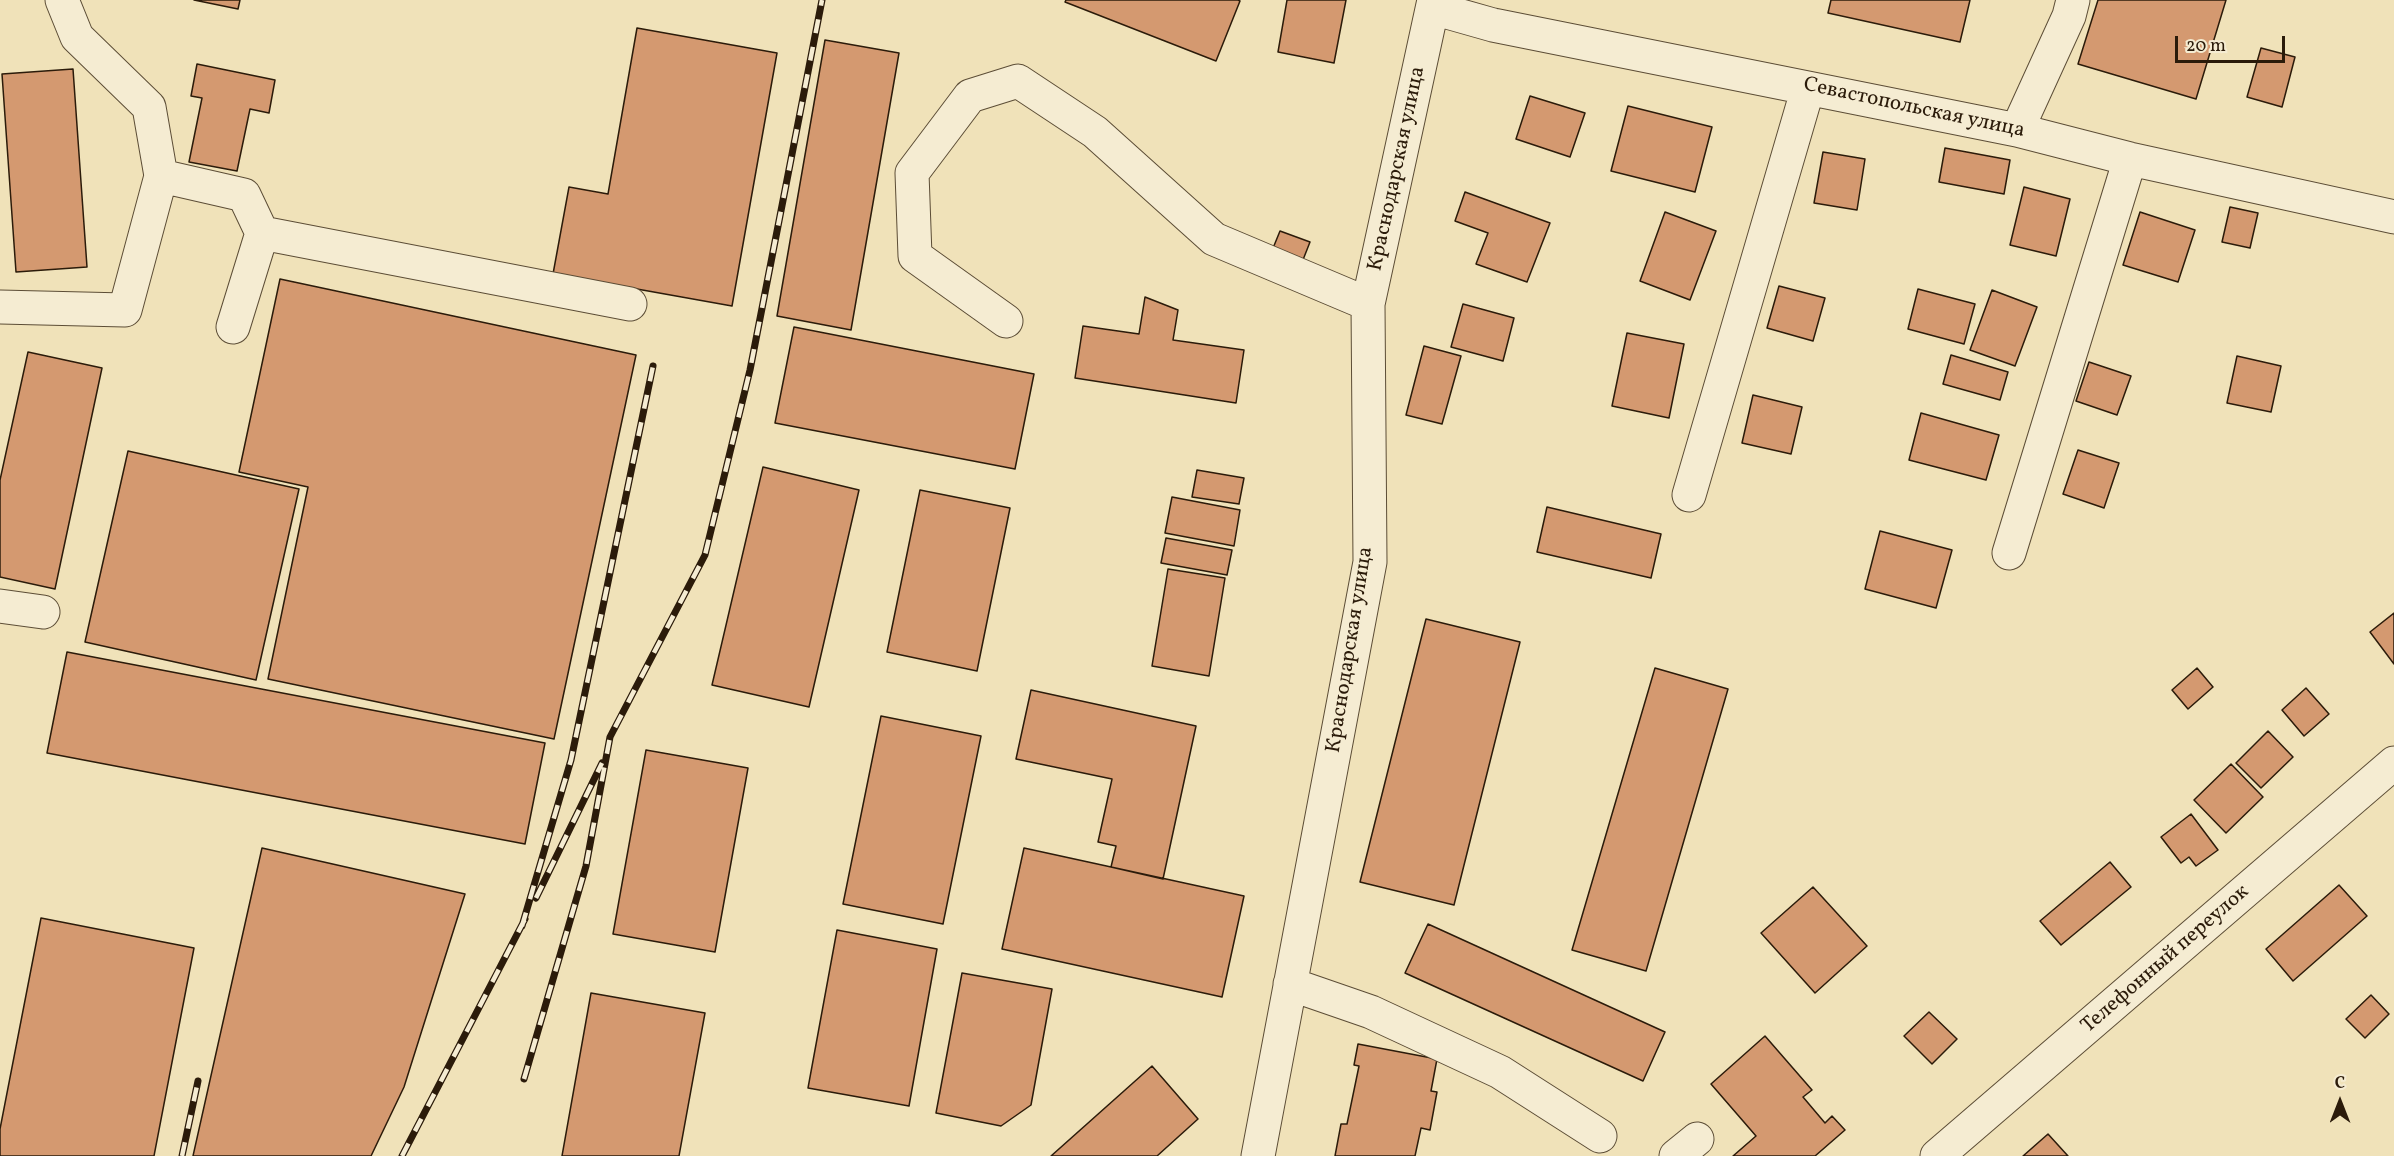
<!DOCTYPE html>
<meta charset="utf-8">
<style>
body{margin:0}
#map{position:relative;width:2394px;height:1156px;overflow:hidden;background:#f0e2b9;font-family:Vollkorn,serif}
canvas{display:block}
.north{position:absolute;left:2310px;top:1072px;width:60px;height:60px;-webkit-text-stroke:4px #f5ecd2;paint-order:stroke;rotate:0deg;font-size:16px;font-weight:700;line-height:24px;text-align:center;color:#2b1b0a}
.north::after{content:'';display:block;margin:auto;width:21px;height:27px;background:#2b1b0a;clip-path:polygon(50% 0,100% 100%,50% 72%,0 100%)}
.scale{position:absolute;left:2175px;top:36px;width:110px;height:27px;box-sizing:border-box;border:3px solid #2b1b0a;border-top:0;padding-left:8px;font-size:18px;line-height:21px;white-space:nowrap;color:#2b1b0a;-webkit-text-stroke:4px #f5ecd2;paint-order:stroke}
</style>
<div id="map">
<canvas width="2394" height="1156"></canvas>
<div class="north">С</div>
<div class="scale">20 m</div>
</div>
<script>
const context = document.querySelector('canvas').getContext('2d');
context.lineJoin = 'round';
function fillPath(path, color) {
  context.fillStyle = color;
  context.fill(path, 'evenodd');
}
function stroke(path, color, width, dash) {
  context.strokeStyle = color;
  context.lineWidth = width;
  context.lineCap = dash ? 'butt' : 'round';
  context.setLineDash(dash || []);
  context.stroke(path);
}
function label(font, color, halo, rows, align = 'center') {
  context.font = font + ' Vollkorn,serif';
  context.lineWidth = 5;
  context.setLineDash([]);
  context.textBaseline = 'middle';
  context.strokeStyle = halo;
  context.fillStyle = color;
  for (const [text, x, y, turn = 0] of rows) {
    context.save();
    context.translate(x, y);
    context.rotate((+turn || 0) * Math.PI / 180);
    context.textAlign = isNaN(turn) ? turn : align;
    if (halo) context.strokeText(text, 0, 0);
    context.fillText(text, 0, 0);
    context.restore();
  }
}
const building = new Path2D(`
 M194 0H240L238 9Z
 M1066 0H1238L1240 1 1216 61 1065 2Z
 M1287 0H1346L1334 63 1278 52Z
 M1831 0H1970L1960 42 1828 13Z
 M2098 0H2226L2196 99 2078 64Z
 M637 28 777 53 732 306 553 274 569 187 608 194Z
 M825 40 899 53 851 330 777 316Z
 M2261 48 2295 57 2282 107 2247 97Z
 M197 64 275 80 269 113 250 109 237 171 189 162 202 98 191 96Z
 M73 69 87 267 16 272 2 74Z
 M1530 96 1585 113 1570 157 1516 139Z
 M1628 106 1712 127 1695 192 1611 171Z
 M1945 148 2010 160 2004 194 1939 182Z
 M1823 152 1865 159 1857 210 1814 203Z
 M2024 187 2070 199 2056 256 2010 245Z
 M1465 192 1550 223 1527 282 1476 264 1488 233 1455 221Z
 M2230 207 2258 213 2250 248 2222 242Z
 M1665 212 1716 231 1690 300 1640 281Z
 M2140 212 2195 230 2178 282 2123 265Z
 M1280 231 1310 242 1299 270 1269 258Z
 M280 279 636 355 554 739 268 679 308 487 239 472Z
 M1779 286 1825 298 1813 341 1767 328Z
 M1918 289 1975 304 1964 344 1908 329Z
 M1992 290 2037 307 2015 366 1970 350Z
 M1145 297 1178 310 1173 340 1244 350 1236 403 1075 378 1083 326 1139 334Z
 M1463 304 1514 318 1503 361 1451 347Z
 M794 327 1034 374 1015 469 775 423Z
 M1627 333 1684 344 1669 418 1612 406Z
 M1424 346 1461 356 1442 424 1406 415Z
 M28 352 102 368 55 589 0 577V480Z
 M1951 355 2008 372 2000 400 1943 384Z
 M2237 356 2281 366 2271 412 2227 403Z
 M2089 362 2131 376 2117 415 2076 401Z
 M1753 395 1802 407 1791 454 1742 443Z
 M1921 413 1999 435 1986 480 1909 460Z
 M2078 450 2119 463 2104 508 2063 494Z
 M128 451 299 489 256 680 85 642Z
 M763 467 859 490 809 707 712 685Z
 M1197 470 1244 478 1239 504 1192 497Z
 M920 490 1010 508 977 671 887 652Z
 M1172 497 1240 510 1234 546 1165 533Z
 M1547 507 1661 534 1651 578 1537 552Z
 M1880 531 1952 550 1936 608 1865 589Z
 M1166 538 1232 550 1227 575 1161 563Z
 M1168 569 1225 578 1209 676 1152 666Z
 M2394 613V664L2370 632Z
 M1426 619 1520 642 1454 905 1360 882Z
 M67 652 545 743 525 844 47 753Z
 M1655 668 1728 689 1646 971 1572 950Z
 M2197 668 2213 687 2188 709 2172 690Z
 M2306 688 2329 714 2304 736 2282 710Z
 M1031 690 1196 726 1163 879 1111 867 1116 846 1098 842 1112 779 1016 759Z
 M881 716 981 736 943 924 843 904Z
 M2268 731 2293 757 2261 788 2236 763Z
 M646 750 748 768 715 952 613 934Z
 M2231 764 2263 797 2226 833 2194 800Z
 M2191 814 2218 850 2196 866 2189 857 2181 863 2161 837Z
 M262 848 465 894 404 1087 371 1156H193Z
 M1024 848 1244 896 1222 997 1002 949Z
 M2110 862 2131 887 2061 945 2040 921Z
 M2339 885 2367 916 2293 981 2266 949Z
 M1813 887 1867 946 1815 993 1761 933Z
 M41 918 194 948 154 1156H0V1129Z
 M1428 924 1665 1032 1643 1081 1405 973Z
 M837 930 937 949 909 1106 808 1088Z
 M962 973 1052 989 1031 1105 1001 1126 936 1113Z
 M591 993 705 1013 679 1156H562Z
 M2371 995 2389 1014 2365 1038 2346 1019Z
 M1929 1012 1957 1039 1932 1064 1904 1036Z
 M1765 1036 1812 1090 1803 1097 1825 1123 1832 1116 1845 1130 1815 1156H1733L1756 1136 1711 1084Z
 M1358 1044 1437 1059 1431 1091 1437 1092 1430 1130 1421 1128 1415 1156H1335L1341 1124H1347L1359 1066 1354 1065Z
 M1152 1066 1198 1119 1157 1156H1051Z
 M2048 1134 2068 1156H2023Z`);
const minor = new Path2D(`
 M1433 8 1493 25 2017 130 2130 159 2394 217
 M2017 130 2069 16 2073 0
 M161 176 244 195 262 233 630 304
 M0 307 125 310 161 176 149 107 77 37 62 0
 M1006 321 915 256 912 173 970 96 1018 81 1095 132 1214 239 1368 304
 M233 327 262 233
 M1689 495 1808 88
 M2009 553 2130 159
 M0 606 43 612
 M1290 984 1371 1012 1500 1072 1600 1136
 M1258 1156 1370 562 1368 304 1434 0
 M1676 1156 1697 1139
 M1937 1156 2394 763`);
const rail = new Path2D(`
 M536 898 602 763
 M522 926 571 760 653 366
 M524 1079 586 866 610 737 705 555 750 370 822 0
 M182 1156 198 1081
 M402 1156 525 919`);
const streetNames = [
 ["Севастопольская улица",1914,109,12],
 ["Краснодарская улица",1398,169,-78],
 ["Краснодарская улица",1351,650,-81],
 ["Телефонный переулок",2166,960,-41]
];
fillPath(building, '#d49970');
stroke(building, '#2b1b0a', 1.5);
stroke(minor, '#5c4d36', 35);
stroke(minor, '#f5ecd2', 33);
stroke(rail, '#2b1b0a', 7);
stroke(rail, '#f5ecd2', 4.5, [14]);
label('21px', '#2b1b0a', '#f5ecd2', streetNames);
</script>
